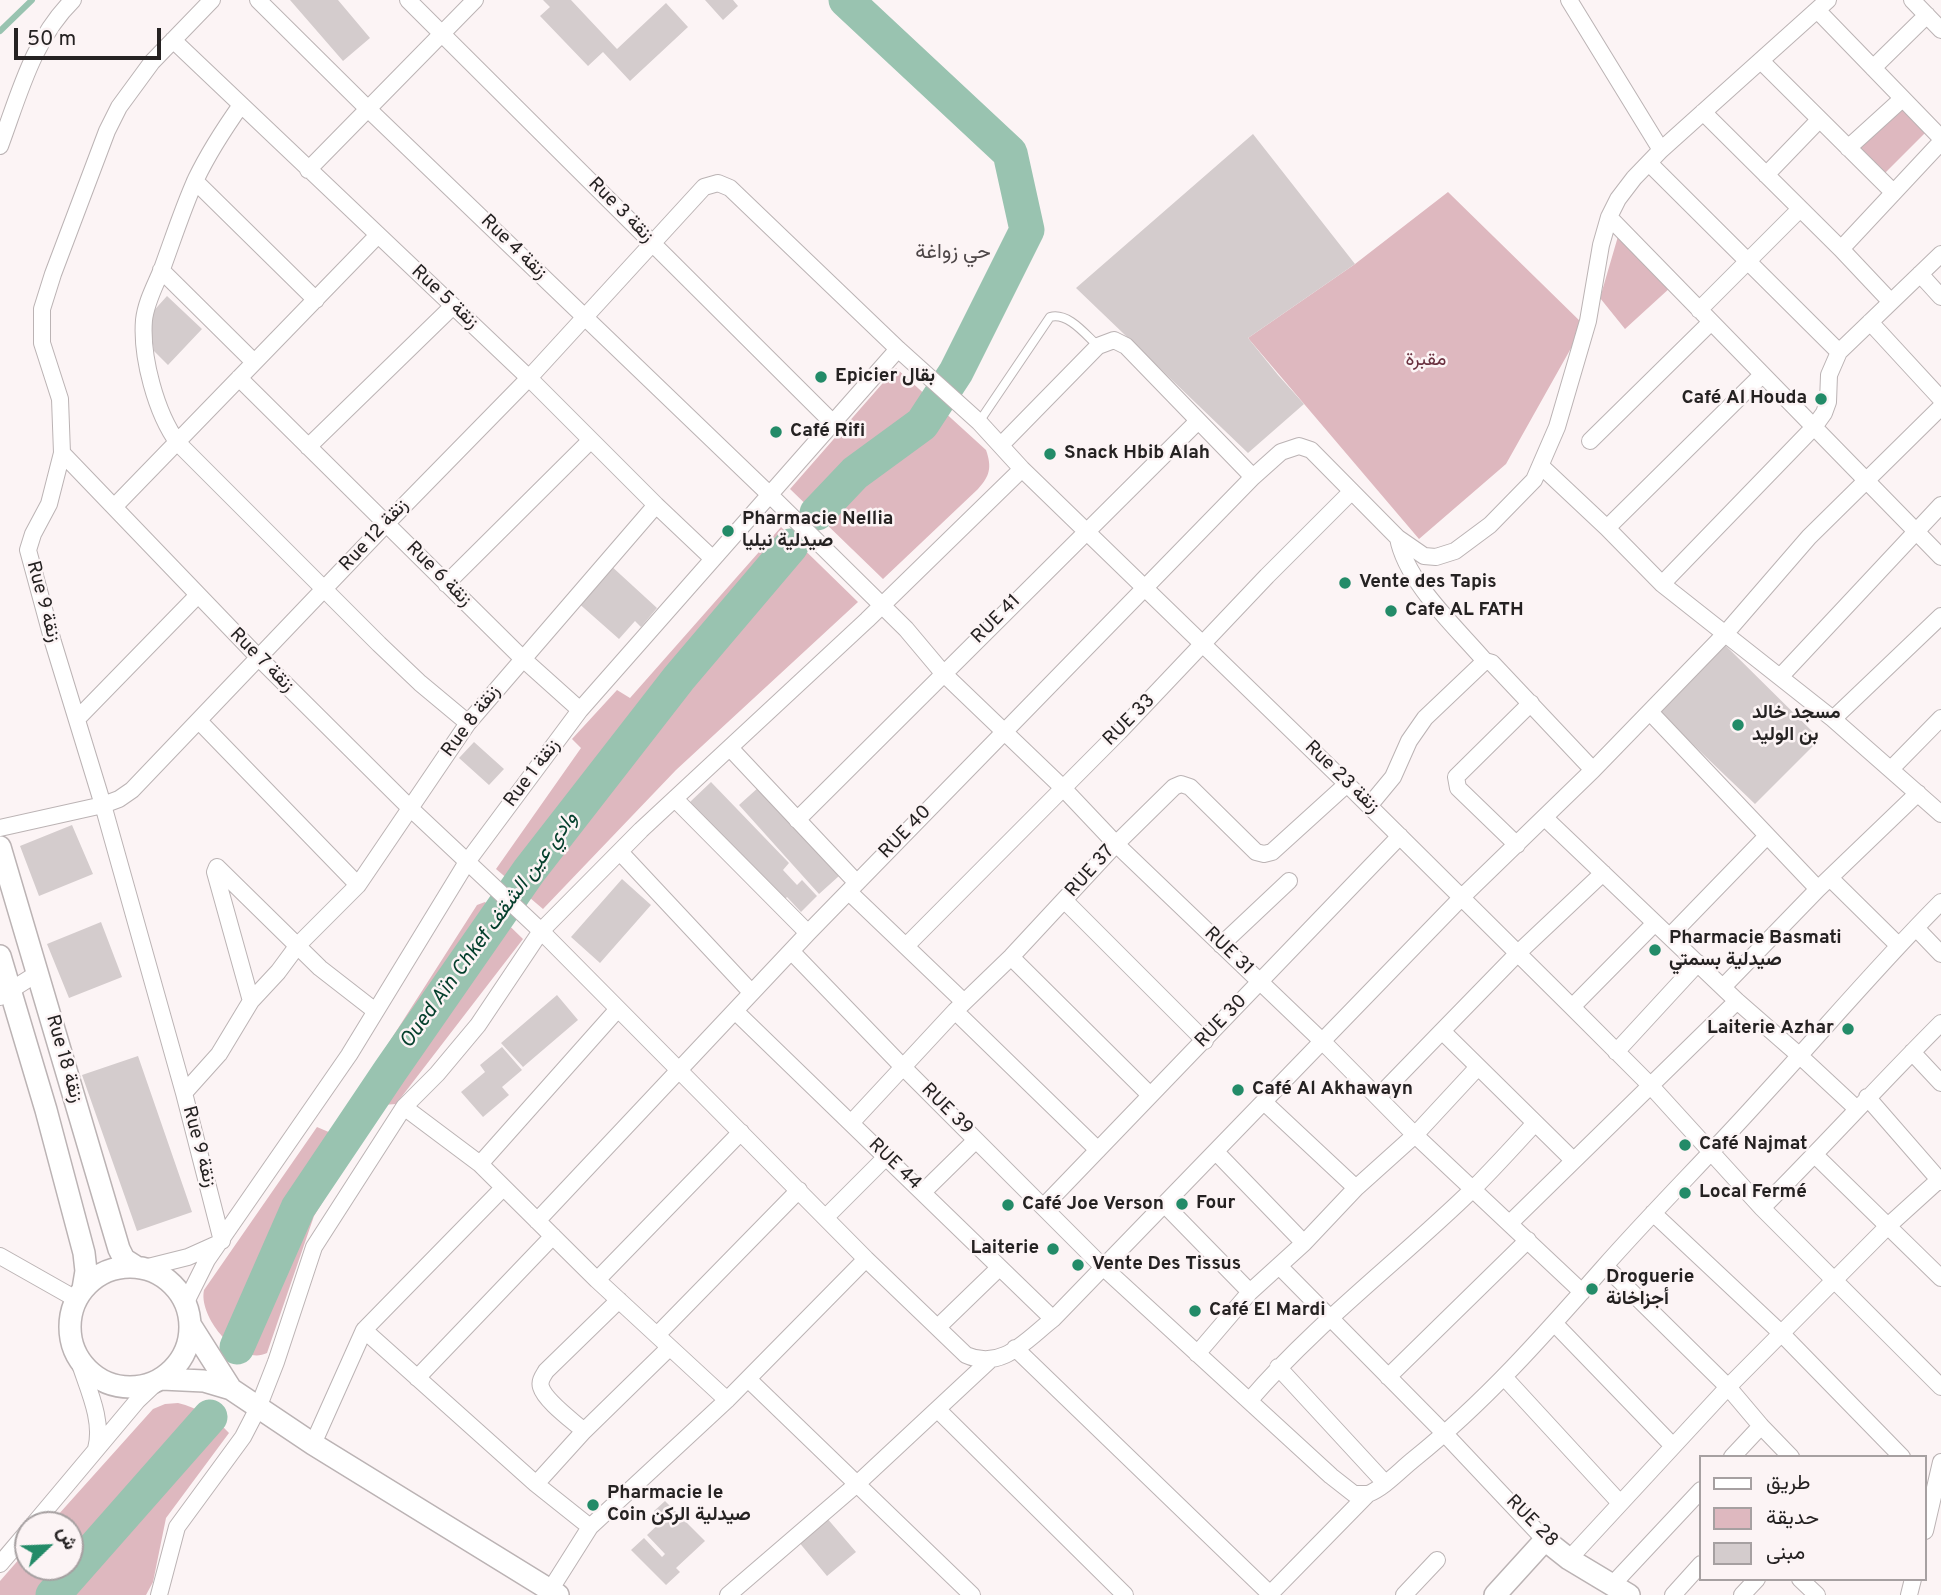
<!DOCTYPE html>
<meta charset="utf-8">
<style>
body{margin:0}
#map{position:relative;width:1941px;height:1595px;overflow:hidden;background:#fcf4f5;font-family:Overpass,Vazirmatn,sans-serif}
canvas{display:block}
.legend{position:absolute;left:1699px;top:1455px;width:228px;height:126px;box-sizing:border-box;background:#fcf4f5;border:2px solid #a6a0a1;margin:0;padding:9px 12px;list-style:none;font-size:21px;color:#252222}
.legend li{display:flex;align-items:center;gap:14px;height:35px}
.legend b{width:35px;border:2px solid #a6a0a1}
.north{position:absolute;left:14px;top:1511px;width:70px;height:70px;box-sizing:border-box;background:#fcf4f5;border:2px solid #a6a0a1;border-radius:50%;rotate:67deg;font-size:19px;font-weight:700;line-height:28px;text-align:center;color:#252222}
.north::after{content:'';display:block;margin:auto;width:24px;height:32px;background:#238b68;clip-path:polygon(50% 0,100% 100%,50% 72%,0 100%)}
.scale{position:absolute;left:14px;top:28px;width:147px;height:32px;box-sizing:border-box;border:4px solid #252222;border-top:0;padding-left:9px;font-size:21px;line-height:24px;white-space:nowrap;color:#252222;-webkit-text-stroke:5px #fcf4f5;paint-order:stroke}
</style>
<div id="map">
<canvas width="1941" height="1595"></canvas>
<ul class="legend">
<li><b style="height:9px;background:#fff"></b>طريق</li>
<li><b style="height:19px;background:#deb8bf"></b>حديقة</li>
<li><b style="height:19px;background:#d4cccd"></b>مبنى</li>
</ul>
<div class="north">ش</div>
<div class="scale">50 m</div>
</div>
<script>
const context = document.querySelector('canvas').getContext('2d');
context.lineJoin = 'round';
function fillPath(path, color) {
  context.fillStyle = color;
  context.fill(path, 'evenodd');
}
function stroke(path, color, width, dash) {
  context.strokeStyle = color;
  context.lineWidth = width;
  context.lineCap = dash ? 'butt' : 'round';
  context.setLineDash(dash || []);
  context.stroke(path);
}
function label(font, color, halo, rows, align = 'center') {
  context.font = font + ' Overpass,Vazirmatn,sans-serif';
  context.lineWidth = 5;
  context.setLineDash([]);
  context.textBaseline = 'middle';
  context.strokeStyle = halo;
  context.fillStyle = color;
  for (const [text, x, y, turn = 0] of rows) {
    context.save();
    context.translate(x, y);
    context.rotate((+turn || 0) * Math.PI / 180);
    context.textAlign = isNaN(turn) ? turn : align;
    if (halo) context.strokeText(text, 0, 0);
    context.fillText(text, 0, 0);
    context.restore();
  }
}
const green = new Path2D(`
 M1894 95 1928 130 1885 173 1850 137Z
 M1448 192 1584 325 1506 464 1419 539 1248 338 1355 264Z
 M1619 233 1671 287 1625 329 1600 298Z
 M896 368 986 450C992 467 990 476 978 489L883 579 790 489Z
 M781 527 858 602 676 770 543 909 496 869 581 748 572 739 617 690 630 698Z
 M485 902 523 939 396 1104 383 1105 314 1216 267 1353C239 1367 198 1317 204 1290L317 1127 331 1133 477 905Z
 M178 1403C198 1408 215 1418 229 1433L166 1518 153 1582 146 1595H0V1581L28 1549V1567H70V1525H49L153 1409 165 1404Z`);
const stream = new Path2D(`
 M0 31 32 0`);
const river = new Path2D(`
 M817 513 855 473 922 424 956 372 1027 230 1010 153 846 0
 M237 1347 298 1208 390 1071 529 871 679 678 791 546
 M53 1595 210 1417`);
const building = new Path2D(`
 M290 0H338L370 38 343 61Z
 M543 0H571L617 49 666 3 688 27 630 81 603 52 588 66 540 16 550 7Z
 M705 0H733L738 6 723 20Z
 M1253 134 1355 264 1248 338 1278 375 1304 404 1248 453 1076 288Z
 M167 296 202 329 168 365 154 351 149 316Z
 M609 564 657 608 641 627 635 621 619 639 576 601Z
 M1723 643 1820 739 1755 804 1657 710Z
 M474 742 504 769 489 785 459 758Z
 M711 782 789 863 783 870 797 885 802 880 817 896 801 912 787 897 784 900 690 802Z
 M759 787 839 876 819 894 739 805Z
 M72 825 93 874 39 896 20 846Z
 M622 879 651 905 600 963 571 937Z
 M101 922 122 977 69 998 47 944Z
 M557 995 578 1020 523 1067 501 1043Z
 M502 1047 522 1070 502 1087 509 1095 483 1117 461 1092 485 1072 480 1065Z
 M138 1056 192 1212 137 1231 82 1075Z
 M665 1501 705 1541 676 1568 680 1572 666 1585 631 1550 644 1538 662 1557 665 1554 647 1535 663 1520 654 1511Z
 M826 1517 856 1552 827 1576 798 1541Z`);
const service = new Path2D(`
 M979 422 1050 317C1068 312 1085 334 1098 346`);
const minor = new Path2D(`
 M212 0 152 62 119 107 107 131 53 274 42 309V343L60 399 62 453 49 504 33 534 28 550 53 642 103 805 184 1093 222 1241
 M258 0 368 109 769 494 906 629 943 673 1063 788 1116 844 1323 1042 1415 1135 1582 1292
 M408 0 832 422
 M1569 0 1661 150
 M1912 0 1941 30
 M1818 11 1941 138
 M173 40 529 378 656 505 713 559
 M1761 61 1893 192
 M1873 68 1927 15
 M241 105C224 129 209 152 196 179 183 208 173 239 162 269 155 286 146 302 144 320 141 357 156 413 178 443L379 644 420 683 468 723
 M1703 112 1841 249 1891 302
 M0 146C19 95 33 39 73 0
 M1848 148 1902 99
 M1649 163 1839 352
 M308 170 475 0
 M1766 175 1819 120
 M195 181 316 300
 M1609 217 1814 427 1662 584
 M1841 249 1941 142
 M1941 254 1839 352 1829 375 1828 402 1824 413 1814 427 1941 557
 M161 270 254 362
 M1920 274 1941 297
 M1699 310 1800 209
 M1870 322 1941 399
 M239 378 522 658 580 710
 M1590 441 1710 323
 M1001 445 1098 346 1114 340 1126 346 1253 477
 M308 447 453 306
 M62 453 258 657 410 808 541 931 866 1259 966 1355C1002 1371 1026 1340 1053 1319L1462 897 1593 770 1725 634 1809 537 1941 407
 M1541 466 1607 528 1662 584 1833 719 1941 814
 M114 507 377 236
 M1607 528 1762 375
 M1398 538C1406 582 1456 627 1485 661
 M446 584 591 440
 M1780 677 1941 505
 M1650 712 1818 889 1723 987
 M77 719 197 596
 M1833 719 1941 616
 M199 721 358 885
 M730 748 857 883
 M1891 769 1941 718
 M675 799 808 933
 M1369 806 1393 777 1409 741 1425 718 1485 661 1492 663 1593 770
 M1545 818 1737 1001 1800 1056 1857 1109
 M797 820 1198 421
 M0 828 103 805 119 799 132 790 387 523 529 378 704 187 718 183 730 188 898 349 979 422 1022 469 1347 784 1572 1007 1650 1085 1762 1208 1941 1387
 M1517 845 1458 788 1456 777 1531 703
 M620 852 751 992
 M1830 878 1898 945
 M1818 889 1918 793
 M849 892 964 1002
 M1065 901 1205 1041
 M1916 928 1941 954
 M1670 936 1767 836
 M1221 945 1289 881
 M906 946 1119 732 1267 576 1351 492
 M791 951 902 1066 1103 1267 1331 1476 1354 1494H1368
 M1011 957 1150 1095
 M0 997 38 973
 M251 1001 215 872 217 867 320 968 374 1010
 M1572 1007 1655 923
 M735 1011 1053 1319
 M955 1011 1098 1150
 M1442 1031 1518 953 1603 873
 M1616 1052 1698 963
 M1912 1052 1941 1083
 M184 1093 219 1054 251 1001 278 972 298 945 358 885 468 723 656 505
 M1378 1097 1442 1031 1573 1160
 M1867 1097 1941 1182
 M1264 1102 1356 1188
 M404 1107 480 1164 597 1280 727 1400
 M851 1123 955 1011 1011 957 1116 844 1174 787 1181 784 1190 787 1256 852 1264 854 1272 852 1347 784
 M1216 1152 1304 1243
 M1815 1155 1941 1278
 M480 1164 617 1010
 M503 1188 364 1330 536 1484 590 1527 727 1400 866 1259
 M923 1192 976 1140
 M1164 1204 1250 1292
 M1043 1207 1400 836
 M1762 1208C1823 1147 1880 1084 1941 1023
 M1653 1213 1782 1334 1902 1457
 M826 1217 886 1157
 M537 1221 808 933 1253 477 1281 452 1299 446 1311 450 1398 538 1424 556 1436 557 1455 551 1490 525 1534 480 1557 427 1588 321 1601 245 1609 217 1618 199 1634 178 1661 150 1828 0
 M1510 1223 1737 1001
 M0 1256 76 1299
 M1279 1266 1445 1434 1545 1540
 M1605 1266 1728 1387 1761 1426 1791 1457
 M144 1268 188 1257 217 1244
 M597 1280 741 1132
 M185 1304 207 1260 349 1055 467 862 580 710 898 349
 M1555 1324 1673 1446
 M938 1327 999 1268
 M657 1335 799 1190
 M1015 1348 1270 1594
 M1197 1354 1250 1292 1304 1243 1356 1188 1415 1135 1478 1067
 M78 1358C87 1387 104 1420 96 1449
 M1278 1367 1385 1483
 M1388 1377 1528 1240
 M417 1378 553 1236
 M1505 1378 1620 1503
 M748 1379 972 1595
 M1249 1401C1316 1323 1399 1261 1473 1189 1494 1168 1515 1145 1535 1123
 M938 1410 1125 1595
 M584 1431C573 1421 545 1401 541 1387 539 1381 543 1376 546 1371L619 1300
 M313 1444 364 1330
 M1732 1457 1761 1426
 M536 1484 584 1431 669 1348
 M33 1525 137 1401 156 1383
 M1925 1531 1941 1462
 M1569 1559 1728 1387 1888 1226 1941 1178
 M0 1564 28 1531
 M1800 1579 1817 1595
 M1612 1585 1701 1490
 M159 1595 177 1527 243 1437 258 1408 276 1362 314 1247 404 1107 437 1074 478 1025 541 931 641 830 867 620 1022 469
 M547 1595 590 1527
 M728 1595 857 1484 989 1361
 M1269 1595 1368 1494C1385 1487 1399 1471 1414 1459 1485 1402 1544 1335 1603 1268 1655 1209 1710 1155 1762 1097 1822 1032 1878 965 1941 902
 M1404 1595 1437 1560
 M1673 1595 1701 1564
 M1742 1595 1757 1579
 M1909 1595 1913 1579`);
const tertiary = new Path2D(`
 M0 847 119 1249 124 1259 135 1266
 M0 956 46 1110 84 1253 86 1271 83 1289
 M70 1327a60 60 0 1 1 120 0a60 60 0 1 1-120 0Z
 M191 1326 231 1389
 M162 1379 204 1381 231 1389 313 1444 558 1595
 M1495 1595 1545 1540 1569 1559 1629 1595`);
const markers = [
 [821,377,7,"#238b68"],
 [1821,399,7,"#238b68"],
 [776,432,7,"#238b68"],
 [1050,454,7,"#238b68"],
 [728,531,7,"#238b68"],
 [1345,583,7,"#238b68"],
 [1391,611,7,"#238b68"],
 [1738,725,7,"#238b68"],
 [1655,950,7,"#238b68"],
 [1848,1029,7,"#238b68"],
 [1238,1090,7,"#238b68"],
 [1685,1145,7,"#238b68"],
 [1685,1193,7,"#238b68"],
 [1182,1204,7,"#238b68"],
 [1008,1205,7,"#238b68"],
 [1053,1249,7,"#238b68"],
 [1078,1265,7,"#238b68"],
 [1592,1289,7,"#238b68"],
 [1195,1311,7,"#238b68"],
 [593,1505,7,"#238b68"]
];
const streetNames = [
 ["Rue 3 زنقة",620,211,45],
 ["Rue 4 زنقة",513,248,44],
 ["Rue 5 زنقة",444,298,43],
 ["Rue 12 زنقة",375,536,-47],
 ["Rue 6 زنقة",438,575,45],
 ["Rue 9 زنقة",42,602,75],
 ["RUE 41",997,620,-45],
 ["Rue 7 زنقة",261,661,45],
 ["RUE 33",1130,721,-45],
 ["Rue 8 زنقة",472,722,-53],
 ["Rue 1 زنقة",533,774,-53],
 ["Rue 23 زنقة",1341,778,44],
 ["RUE 40",906,833,-46],
 ["RUE 37",1091,872,-48],
 ["RUE 31",1228,952,44],
 ["RUE 30",1222,1022,-46],
 ["Rue 18 زنقة",63,1059,74],
 ["RUE 39",946,1110,45],
 ["Rue 9 زنقة",198,1147,75],
 ["RUE 44",894,1165,44],
 ["RUE 28",1531,1522,45]
];
const parkNames = [
 ["مقبرة",1426,361]
];
const poiNames = [
 ["Epicier بقال",835,377],
 ["Café Al Houda",1807,399,"right"],
 ["Café Rifi",790,432],
 ["Snack Hbib Alah",1064,454],
 ["Pharmacie Nellia",742,520],
 ["صيدلية نيليا",742,542],
 ["Vente des Tapis",1359,583],
 ["Cafe AL FATH",1405,611],
 ["مسجد خالد",1752,714],
 ["بن الوليد",1752,736],
 ["Pharmacie Basmati",1669,939],
 ["صيدلية بسمتي",1669,961],
 ["Laiterie Azhar",1834,1029,"right"],
 ["Café Al Akhawayn",1252,1090],
 ["Café Najmat",1699,1145],
 ["Local Fermé",1699,1193],
 ["Four",1196,1204],
 ["Café Joe Verson",1022,1205],
 ["Laiterie",1039,1249,"right"],
 ["Vente Des Tissus",1092,1265],
 ["Droguerie",1606,1278],
 ["أجزاخانة",1606,1300],
 ["Café El Mardi",1209,1311],
 ["Pharmacie le",607,1494],
 ["Coin صيدلية الركن",607,1516]
];
const neighbourhoodNames = [
 ["حي زواغة",953,254]
];
const waterNames = [
 ["Oued Aïn Chkef وادي عين الشقف",490,931,-54]
];
fillPath(green, '#deb8bf');
stroke(stream, '#99c3b0', 6);
stroke(river, '#99c3b0', 35);
fillPath(building, '#d4cccd');
stroke(service, '#bbb3b4', 10);
stroke(minor, '#bbb3b4', 18);
stroke(tertiary, '#bbb3b4', 24);
stroke(service, '#fff', 8);
stroke(minor, '#fff', 16);
stroke(tertiary, '#fff', 21);
for (const [x, y, r, color] of markers) {
  const dot = new Path2D();
  dot.arc(x, y, r, 0, 2 * Math.PI);
  context.fillStyle = color;
  context.fill(dot);
  stroke(dot, '#fcf4f5', 2.5);
}
label('19px', '#252222', '#fcf4f5', streetNames);
label('19px', '#6a3240', '#fcf4f5', parkNames);
label('bold 19px', '#252222', '#fcf4f5', poiNames, 'left');
label('21px', '#4e4748', '#fcf4f5', neighbourhoodNames);
label('italic 21px', '#05402d', '#fcf4f5', waterNames);
</script>
